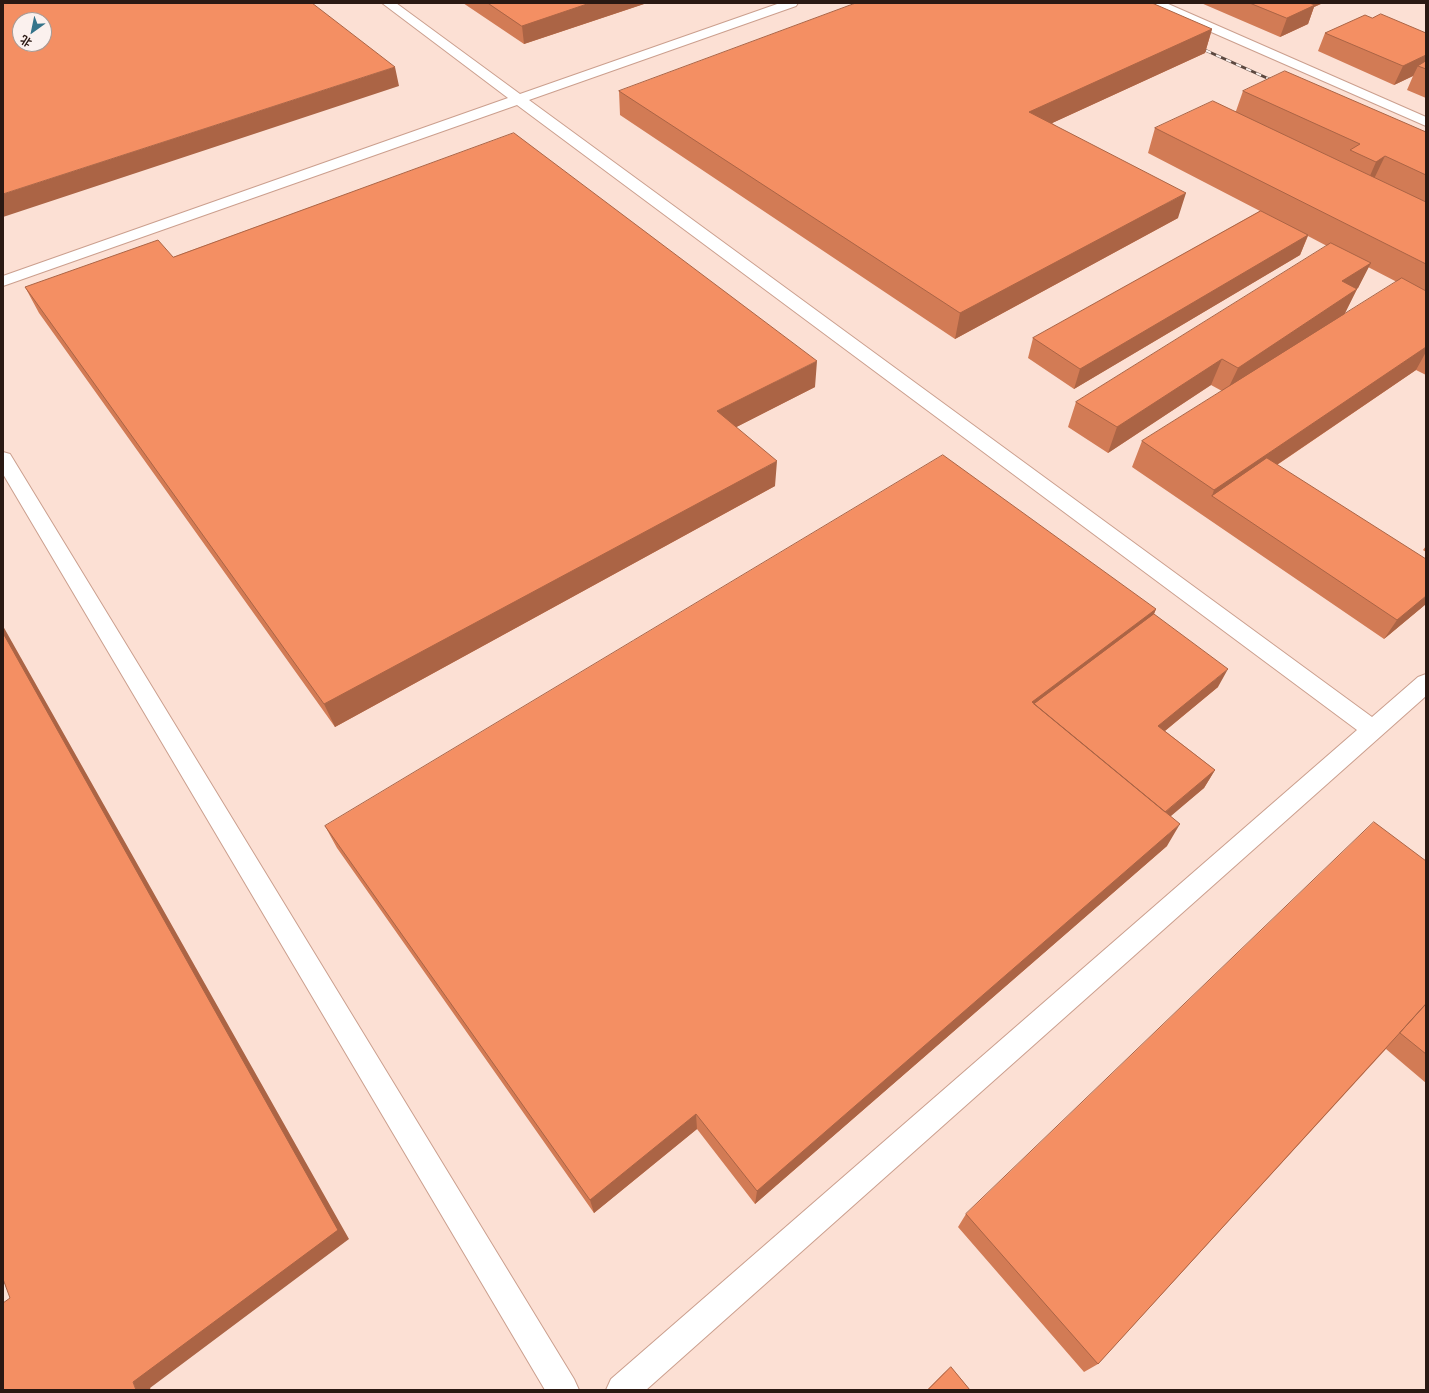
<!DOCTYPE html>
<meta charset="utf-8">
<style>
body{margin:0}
#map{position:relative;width:1429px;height:1393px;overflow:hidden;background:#fce0d4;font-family:Mulish,"Noto Sans SC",sans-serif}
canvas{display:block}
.frame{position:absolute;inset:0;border:4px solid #2a1913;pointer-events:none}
.north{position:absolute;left:12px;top:12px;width:40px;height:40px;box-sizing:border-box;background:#fbf1ee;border:1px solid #a79b96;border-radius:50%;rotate:213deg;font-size:11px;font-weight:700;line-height:16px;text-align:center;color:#2a1913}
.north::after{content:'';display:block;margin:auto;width:14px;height:18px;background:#36748a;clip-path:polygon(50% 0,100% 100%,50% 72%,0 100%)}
</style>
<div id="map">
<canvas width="1429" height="1393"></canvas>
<div class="frame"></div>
<div class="north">北</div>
</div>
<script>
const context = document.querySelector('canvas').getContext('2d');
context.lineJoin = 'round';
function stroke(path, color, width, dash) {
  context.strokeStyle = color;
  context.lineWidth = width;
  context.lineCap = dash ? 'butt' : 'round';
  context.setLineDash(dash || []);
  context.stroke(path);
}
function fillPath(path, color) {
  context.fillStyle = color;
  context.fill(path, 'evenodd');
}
const service = new Path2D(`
 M382 3H396L520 94 780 3H798L796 6 529 100 1372 717 1418 677 1426 674V696L646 1390H606L611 1379 1357 730 517 105 3 286V276L508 98Z
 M1150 3H1166L1426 117V126L1152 6Z
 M3 452 10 454 574 1379 579 1390H545L3 474Z`);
const rail = new Path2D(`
 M1196 46 1278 83`);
const wall = new Path2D(`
 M463 3H647L524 44Z
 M1201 3H1323L1314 7 1308 24 1280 37Z
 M1372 18 1426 33V98L1407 90 1413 76 1394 85 1318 51 1325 33Z
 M1212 29 1205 53 1052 123 1178 218 955 339 620 115 619 91Z
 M1243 91 1426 132V375L1416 370 1277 465 1426 604 1384 639 1132 467 1142 441 1222 391 1211 385 1108 453 1068 427 1076 402 1327 246 1308 236 1300 255 1074 389 1028 358 1033 338 1260 211 1148 153 1155 128 1236 111ZM1368 267 1397 282 1344 315 1357 289 1358 288Z
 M25 287 815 387 736 427 775 486 335 727 39 313Z
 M1426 546V552L1423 550Z
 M1156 609 1154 614 1218 687 1165 731 1215 770 1204 788 1170 816 1167 846 755 1204 697 1129 594 1213 337 848 325 826Z
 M1426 861V1083L1386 1049 1098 1364 1084 1372 958 1227 966 1214Z
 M951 1367 970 1390H927L944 1373Z`);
const shadedWall = new Path2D(`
 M590 3H647L524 44 522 26Z
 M1304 3H1323L1314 7 1308 24 1280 37 1287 18Z
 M1212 29 1205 53 1024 136 1029 112Z
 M1426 55V69L1418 66 1413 76 1394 85 1403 66Z
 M395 67 399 86 3 217V194Z
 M1385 156 1373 181 1365 187 1376 162Z
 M1186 193 1178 218 955 339 960 313Z
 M1308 235 1300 255 1074 389 1080 369Z
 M1371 263 1358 288 1329 307 1342 281Z
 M1357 289 1344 315 1226 393 1238 368Z
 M1426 347V352L1416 370 1222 502 1212 496 1214 490Z
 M1222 359 1211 385 1108 453 1117 427Z
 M817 361 815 387 717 437V411Z
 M777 461 775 486 335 727 324 704Z
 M1426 596V604L1384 639 1397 620Z
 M1156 609 1145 634 1030 708 1032 702Z
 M3 626 349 1239 150 1388 151 1390H136L133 1382 3 633Z
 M1228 669 1218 687 1149 744 1158 726Z
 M1215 770 1204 788 1151 833 1161 816Z
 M1180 824 1167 846 755 1204 757 1191Z
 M696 1114 697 1129 594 1213 590 1200Z`);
const building = new Path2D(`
 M3 3H312L395 67 3 194ZM20 20H44V44H20Z
 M488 3H590L522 26Z
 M856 3H1152L1212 29 1029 112 1186 193 960 313 619 91Z
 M1250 3H1309L1315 5 1287 18Z
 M1381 14 1426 33V55L1403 66 1325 33 1365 15 1372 18Z
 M1426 61V69L1418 66Z
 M1285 71 1426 132V175L1385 156 1376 162 1350 150 1360 144 1243 91Z
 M1213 101 1426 202V264L1155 128Z
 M514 133 817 361 717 411 777 461 324 704 25 287 158 240 173 257Z
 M1261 211 1308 235 1080 369 1033 338Z
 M1331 243 1371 263 1342 281 1357 289 1238 368 1222 359 1117 427 1076 402Z
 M1402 278 1426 291V347L1214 490 1142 441Z
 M943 455 1156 609 1032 702 1180 824 757 1191 696 1114 590 1200 325 826Z
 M1267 458 1426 559V596L1397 620 1212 496Z
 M1154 614 1228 669 1158 726 1215 770 1165 812 1034 704Z
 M3 633 338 1230 133 1382 136 1390H3V1303L10 1298 3 1279Z
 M1374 822 1426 861V1004L1098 1364 966 1214Z
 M1426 1004V1054L1400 1033Z
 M951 1367 970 1390H928Z`);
stroke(service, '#cb9f8e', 2);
fillPath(service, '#fff');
stroke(rail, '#5b4840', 3);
stroke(rail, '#fbf1ee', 2, [5.5]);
fillPath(wall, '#d27b55');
fillPath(shadedWall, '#ab6445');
fillPath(building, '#f48f63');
stroke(building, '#ab6445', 1);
</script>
